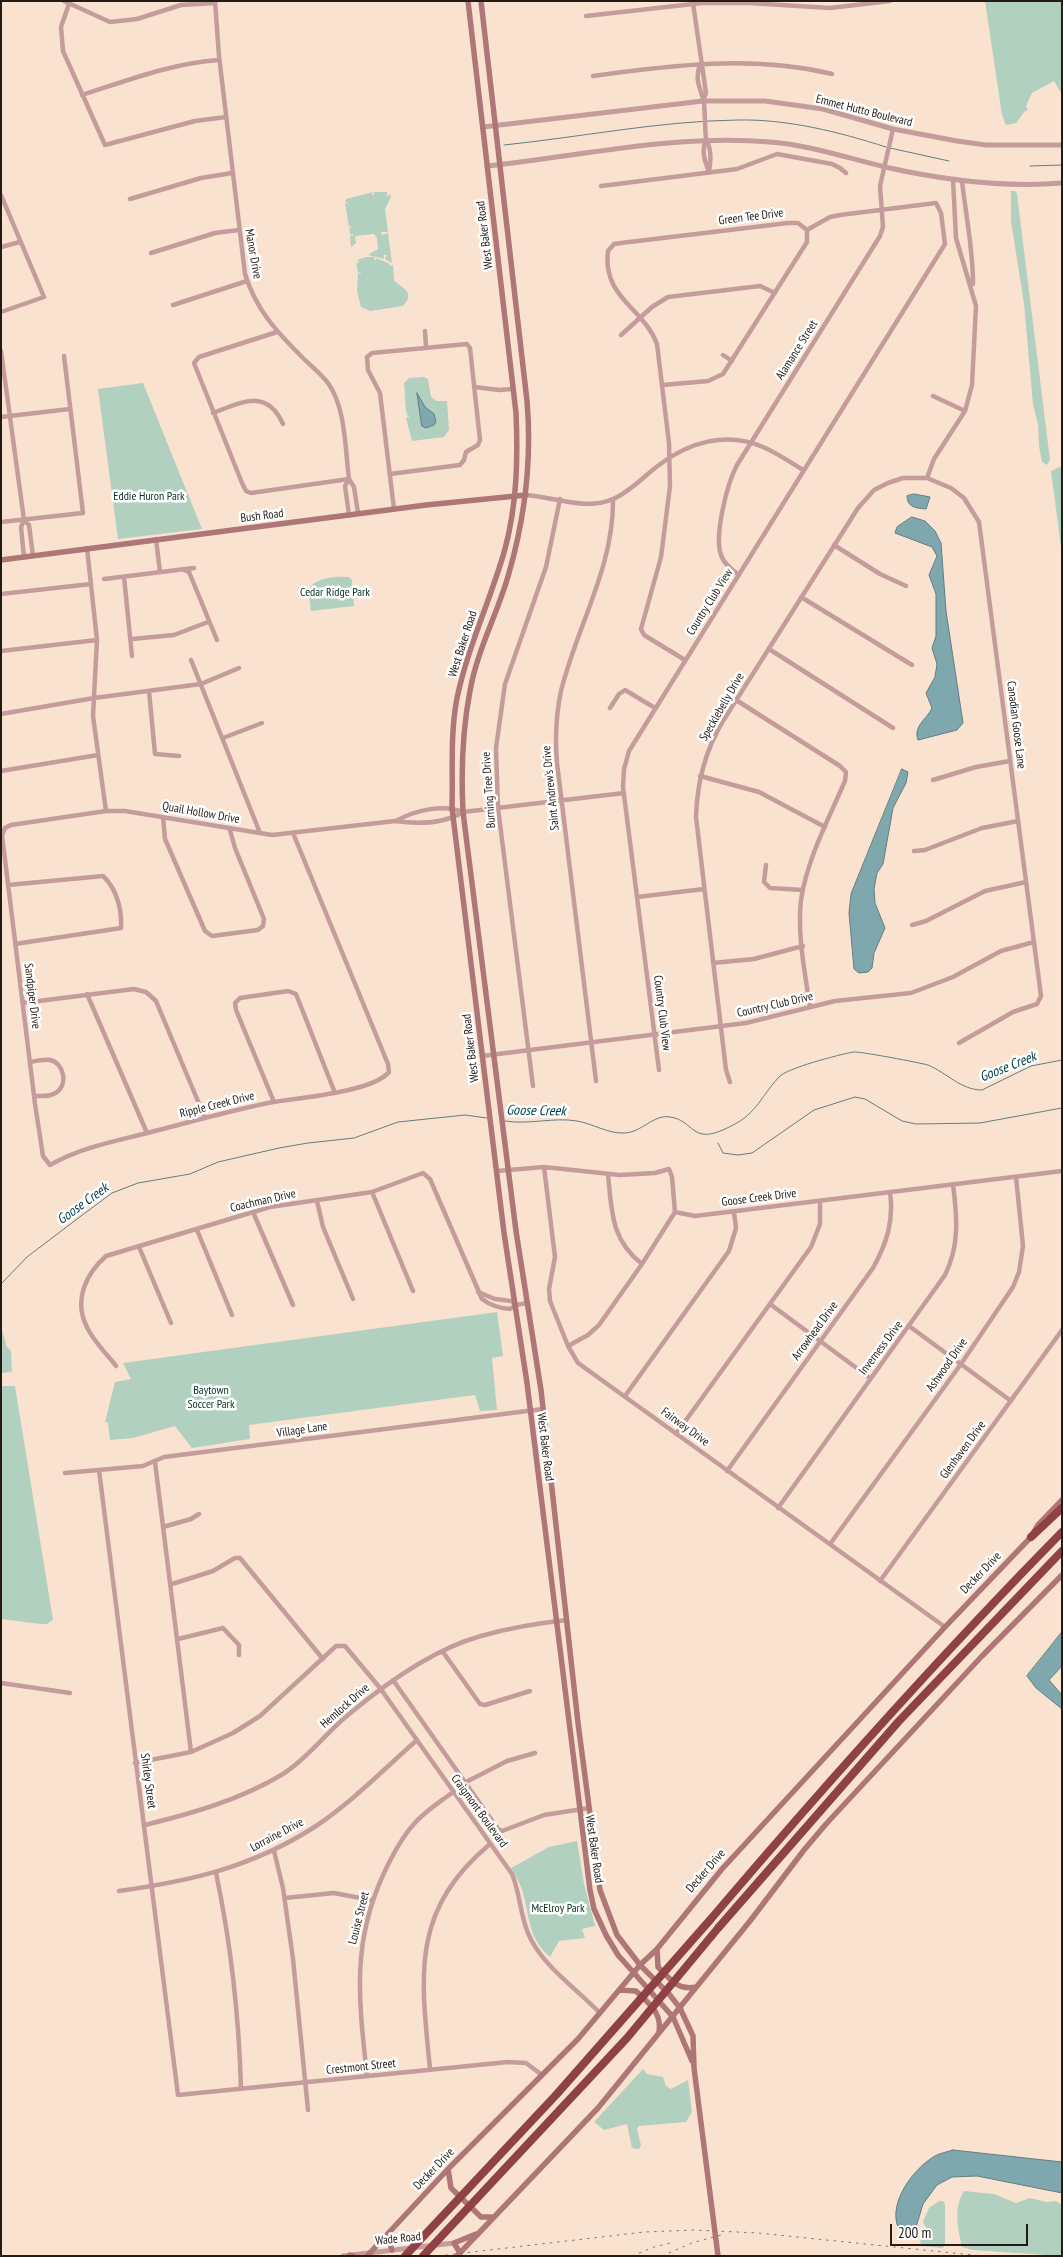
<!DOCTYPE html>
<style>
body{margin:0}
#map{position:relative;width:1063px;height:2257px;overflow:hidden;background:#f9e3d0;font-family:"PT Sans Narrow",sans-serif}
canvas{display:block}
.frame{position:absolute;inset:0;border:2px solid #231b14;pointer-events:none}
.scale{position:absolute;left:890px;top:2224px;width:138px;height:22px;box-sizing:border-box;border:2px solid #231b14;border-top:0;padding-left:6px;font-size:15px;line-height:18px;white-space:nowrap;color:#231b14;-webkit-text-stroke:4px #fff;paint-order:stroke}
</style>
<div id="map">
<canvas width="1063" height="2257"></canvas>
<div class="frame"></div>
<div class="scale">200 m</div>
</div>
<script>
const context = document.querySelector('canvas').getContext('2d');
context.lineJoin = 'round';
function fillPath(path, color) {
  context.fillStyle = color;
  context.fill(path, 'evenodd');
}
function stroke(path, color, width, dash) {
  context.strokeStyle = color;
  context.lineWidth = width;
  context.lineCap = dash ? 'butt' : 'round';
  context.setLineDash(dash || []);
  context.stroke(path);
}
function label(font, color, halo, rows, align = 'center') {
  context.font = font + ' "PT Sans Narrow",sans-serif';
  context.lineWidth = 5;
  context.setLineDash([]);
  context.textBaseline = 'middle';
  context.strokeStyle = halo;
  context.fillStyle = color;
  for (const [text, x, y, turn = 0] of rows) {
    context.save();
    context.translate(x, y);
    context.rotate((+turn || 0) * Math.PI / 180);
    context.textAlign = isNaN(turn) ? turn : align;
    if (halo) context.strokeText(text, 0, 0);
    context.fillText(text, 0, 0);
    context.restore();
  }
}
const green = new Path2D(`
 M985 1H1062V95L1054 81 1032 93 1026 106 1028 110 1024 112 1016 123 1006 125 1002 115Z
 M1011 191H1015L1017 194 1050 460 1047 465 1042 462 1039 446 1038 425 1033 404 1024 304 1011 221Z
 M373 192 372 195H374V192H387V197L390 194 391 197 385 209 388 232H381L382 235 388 233 392 263 385 259 387 255H384V259L368 255 378 249 377 238 374 234 355 236 356 243 351 247 350 235 353 236V234H350L349 228 351 229V226L349 227 345 203 348 204 347 202H345L346 199Z
 M366 257H375L374 260H376V258L390 264 388 266 393 265 394 280C400 288 417 291 403 306L370 311 361 307 357 291 358 273 361 274 360 272 358 273 356 261 358 264 359 261 357 260Z
 M424 377 428 379 431 397 436 401H447L449 430 444 437 412 441 406 418 410 416 406 415 408 413 406 412 404 383 409 378Z
 M143 383 202 529 118 539 98 389Z
 M1062 466V555L1051 471Z
 M349 577 352 580 354 606 311 611 308 589C317 577 336 576 349 577Z
 M497 1312 503 1356 492 1358 497 1410 480 1411 475 1395 249 1425 250 1439 192 1448 175 1426 133 1438 110 1440 108 1423 105 1422 115 1382 131 1379 123 1363Z
 M1 1327 7 1347 11 1351 12 1372 1 1373Z
 M15 1386 53 1620 47 1624H40L1 1619V1386Z
 M577 1841 584 1884 595 1926 582 1929 585 1938 559 1941 550 1957C530 1940 530 1921 524 1897 522 1886 516 1877 511 1868L549 1847Z
 M643 2069 647 2074 663 2077 666 2086 671 2089 688 2080 692 2112 686 2122 639 2126 637 2129 641 2145 639 2149 632 2148 627 2124 604 2130 594 2122Z
 M964 2191 994 2194 1016 2203 1030 2198 1046 2202 1056 2201 1062 2205V2256L973 2250 962 2247C958 2228 953 2208 964 2191Z
 M939 2201H943L945 2204V2245L942 2248 922 2246 920 2242 923 2234 928 2231 923 2222 929 2208Z`);
const water = new Path2D(`
 M417 393 425 407 434 414 436 422 434 425 426 428 422 426Z
 M914 494 930 497 926 509C917 508 907 508 907 496Z
 M912 517 925 521 935 531 941 543 946 611 963 723 957 730 918 740C913 726 927 719 932 708L926 693 935 677 937 664 932 648 936 636V594L929 575 937 556 932 547 895 533 897 527Z
 M902 769 908 772 906 783 893 808 883 864 877 873 874 889 875 903 885 928 874 953 872 968 868 972 859 973 854 969 849 913 851 894Z
 M1062 1632V1666L1049 1680 1062 1695V1709L1036 1688 1027 1676Z
 M953 2150 1062 2162V2193L977 2176 952 2177 937 2185 923 2204 914 2234H902C883 2209 912 2169 935 2156 940 2153 947 2152 953 2150Z`);
const stream = new Path2D(`
 M504 145C582 137 659 121 738 120 788 119 839 132 886 147
 M890 148 949 161
 M1030 166 1062 165
 M505 1121C529 1125 554 1117 577 1121 594 1124 608 1134 625 1133 642 1132 654 1114 670 1117 694 1120 691 1145 725 1129 757 1115 758 1100 779 1077 787 1068 838 1055 853 1052 859 1051 921 1063 928 1065 947 1073 961 1090 982 1090L1031 1066 1062 1060
 M718 1143 723 1153 738 1155 752 1153 814 1110 855 1097 865 1099 902 1121 916 1124 980 1123 1062 1108
 M1 1284 27 1257 77 1219 112 1193 138 1183 190 1174 218 1162 279 1148 308 1143 354 1138 398 1122 465 1115 487 1118`);
const minor = new Path2D(`
 M64 1 110 22 137 19 181 5 215 3
 M70 1 61 27 63 51 105 145 195 121 226 117
 M215 1 219 56 245 274C256 310 277 332 303 358 311 366 321 374 328 383 346 408 345 449 349 479L354 487 358 513
 M693 3 706 93 703 101
 M586 16 702 3H749L830 8 890 1
 M700 64C694 83 701 87 704 103 705 115 705 128 706 140 701 151 705 162 709 172
 M593 76C672 65 754 55 832 74
 M82 95C126 81 172 63 219 60
 M706 140C712 149 711 161 709 172
 M962 181C966 217 973 248 973 284
 M601 186 737 169 777 154 832 164 840 168 846 173
 M1 195 44 297 1 312
 M130 199 201 178 232 173
 M1 247 20 242
 M151 253 215 233 239 230
 M173 305 247 281
 M425 331 426 347
 M277 332 199 357 194 363 242 483 246 491 251 493 349 479
 M621 335 652 307 668 297 760 286 775 293
 M1 351 24 520 29 525 33 556
 M723 355 732 361
 M663 385 708 381 723 374 807 242V230
 M475 387 499 390 513 389
 M933 396 965 411
 M213 413C242 402 267 388 283 424
 M1 417 70 409
 M390 474 460 465 464 460 466 452 478 445 480 440 470 348 467 344 372 353 367 357 368 370 380 393 394 509
 M927 478 934 459 965 411 972 385 976 306 956 238 953 180
 M349 479 345 486 349 515
 M526 495C553 497 587 511 613 499 630 492 644 476 659 465 689 442 727 431 763 447 777 453 790 462 803 470
 M24 520 21 527 24 557
 M1 522 83 513 64 356
 M156 539 160 572
 M834 545 880 574 906 586
 M87 548 97 640 93 716 106 811
 M184 570 189 572 217 640
 M739 575C732 570 724 564 721 555 714 535 727 484 737 465L880 236 883 227 880 186 893 129
 M124 577 132 656
 M104 579 194 568
 M1 594 91 584
 M801 597 912 665
 M132 639 174 635 208 622
 M769 649 893 728
 M1 651 97 640
 M191 660 260 833
 M685 660 644 635 641 629 661 557 670 486 669 443 657 344C644 308 602 298 608 251L614 244 621 243 788 223H798L807 230
 M149 691 155 754 179 756
 M736 700 840 766 846 772 845 781C829 818 807 859 801 900 797 934 805 973 810 1007
 M610 708 619 694 625 690 655 708
 M1 714 94 698 201 684 239 668
 M223 738 262 723
 M1 771 98 755
 M700 776 759 792 825 827
 M933 780 976 767 1010 761
 M163 817 165 839 205 931 212 936 258 930 263 926 264 919 235 848 230 830
 M396 821C415 810 443 804 463 812
 M293 833 388 1064 389 1072C373 1092 298 1098 273 1102 232 1110 191 1122 151 1132 117 1141 81 1147 50 1165L43 1156 35 1104 2 835 5 828 11 825 106 811H125L272 835 395 821C417 824 444 824 463 812L624 793
 M914 851 925 850 982 828 1018 821
 M766 865 764 882 770 888 803 890
 M8 885 103 876C117 889 122 910 121 928L15 944
 M637 897 704 889
 M912 925 926 921 985 891 1026 882
 M713 963 754 959 803 946
 M87 994 147 1133
 M23 1003 134 989 146 992 156 1001 205 1118
 M482 1056 746 1023 835 1001 911 993 953 977 1001 951 1034 942
 M30 1062C36 1061 44 1059 50 1060 64 1063 68 1084 57 1092 51 1097 42 1096 34 1096
 M659 1070 623 787 624 769 629 751 945 244 941 213 936 203 840 215 830 217 807 230
 M596 1081 557 763C555 738 556 714 561 691 577 626 614 567 613 499
 M730 1082 726 1070 696 817C697 782 705 751 723 721L858 508 874 490 888 483 903 478H927L951 488 964 498 979 522 1041 996 1037 1004 1013 1012 959 1043
 M533 1086 498 808 496 748 505 684 546 567 560 499
 M274 1102 236 1010 235 1003 240 998 288 991 296 994 335 1093
 M544 1167 555 1257 549 1289 550 1301 568 1346 578 1363 945 1627
 M497 1171 544 1167 620 1175 655 1173 669 1169 672 1177 675 1212 695 1216 1062 1171
 M608 1175C612 1212 611 1240 642 1264
 M372 1192 413 1291
 M317 1201 323 1227 353 1299
 M253 1212 293 1305
 M197 1230 232 1315
 M139 1247 171 1323
 M478 1292 495 1299 511 1301 515 1304
 M770 1304 870 1378
 M909 1326 1011 1401
 M568 1346 588 1335 599 1325 642 1264 675 1212
 M116 1366C107 1354 92 1340 86 1325 74 1299 86 1274 106 1256L270 1207 372 1192 423 1173 430 1179 482 1299C491 1306 499 1308 510 1309L516 1305 527 1303
 M625 1396 729 1251 736 1228 734 1212
 M676 1434 811 1247 820 1224V1201
 M155 1462 191 1752
 M99 1470 178 2095 508 2062 526 2063 542 2075
 M727 1471 873 1268C887 1243 894 1220 890 1192
 M65 1473 143 1466 164 1457 543 1409
 M778 1508 945 1275C960 1245 957 1216 953 1184
 M163 1527 191 1519 199 1514
 M830 1544 961 1364 1013 1287 1019 1272 1023 1246 1016 1177
 M880 1581 1062 1330
 M172 1584 213 1571 235 1558H240L323 1659
 M178 1639 223 1628 239 1645V1655
 M443 1652 480 1704 485 1705 530 1691
 M393 1680 498 1829 502 1831 544 1815 589 1808
 M1 1683 70 1693
 M135 1763 191 1752 233 1733 260 1716 336 1646H345L380 1688 512 1874C520 1893 520 1914 528 1933 540 1964 577 1989 600 2013
 M466 1782 507 1761 535 1753
 M145 1825C193 1813 240 1800 283 1774 307 1759 326 1733 348 1715 385 1684 434 1649 481 1636 509 1628 539 1623 567 1620
 M274 1851 283 1888 293 1959 308 2110
 M216 1873C231 1944 239 2017 241 2089
 M119 1891C191 1881 253 1867 316 1826 352 1802 384 1769 417 1740
 M285 1898 334 1893 371 1900
 M430 2069C421 1976 410 1911 490 1844
 M367 2076C359 2001 351 1944 384 1873 392 1856 401 1838 414 1824 424 1812 440 1802 453 1792`);
const tertiary = new Path2D(`
 M483 127 703 101H765L823 109 893 129 957 141 986 145H1062
 M487 166C581 156 675 134 770 142 810 145 847 158 885 167 943 180 1002 188 1062 183
 M343 2256 454 2243`);
const secondary = new Path2D(`
 M468 1 516 413C518 459 517 504 505 549 491 599 468 646 457 698 450 734 453 771 452 808L504 1233 527 1383 590 1890 594 1909 606 1935 618 1955 673 2017 692 2061
 M481 1 527 401C532 459 525 517 509 573 498 613 477 650 470 691 462 732 461 772 463 812L516 1231 541 1390 578 1723 600 1890 617 1935 640 1965 669 1994 680 2008 693 2036 694 2068 718 2256
 M1 560 426 505 526 495
 M657 1949 658 1967C670 1979 678 1991 696 1987
 M620 1990 636 1991C649 2004 662 2012 659 2032
 M448 2169 451 2188 481 2217H494
 M387 2235 392 2250
 M460 2253 454 2243 476 2234
 M350 2255 353 2256
 M367 2256 448 2169 578 2039 640 1965 657 1949 722 1869 945 1627 1031 1537 1038 1525 1062 1500
 M457 2256 598 2108 750 1921 804 1850 826 1824 982 1656 1062 1575`);
const motorway = new Path2D(`
 M1031 1537 1062 1508
 M710 1920C823 1787 939 1657 1062 1532
 M719 1927 899 1721 1062 1551`);
const rail = new Path2D(`
 M438 2256 644 2232 694 2230 758 2233 982 2256
 M632 2256 654 2247 675 2242
 M662 2256 692 2243 721 2235`);
const motorwayBridge = new Path2D(`
 M405 2256 556 2095 710 1920
 M423 2256 627 2038 719 1927`);
const streetNames = [
 ["Emmet Hutto Boulevard",864,111,14],
 ["Green Tee Drive",751,217,-7],
 ["West Baker Road",485,235,-97],
 ["Manor Drive",253,254,80],
 ["Alamance Street",797,350,-58],
 ["Bush Road",262,516,-7],
 ["Country Club View",710,602,-58],
 ["West Baker Road",463,644,-72],
 ["Specklebelly Drive",722,707,-60],
 ["Canadian Goose Lane",1016,725,83],
 ["Saint Andrew's Drive",551,788,-96],
 ["Burning Tree Drive",489,790,-94],
 ["Quail Hollow Drive",201,813,10],
 ["Sandpiper Drive",32,996,83],
 ["Country Club Drive",775,1005,-13],
 ["Country Club View",662,1013,83],
 ["West Baker Road",471,1048,-97],
 ["Ripple Creek Drive",217,1105,-14],
 ["Goose Creek Drive",759,1198,-7],
 ["Coachman Drive",263,1201,-13],
 ["Arrowhead Drive",815,1331,-54],
 ["Inverness Drive",881,1348,-53],
 ["Ashwood Drive",947,1365,-55],
 ["Fairway Drive",685,1427,36],
 ["Village Lane",302,1430,-8],
 ["West Baker Road",545,1447,83],
 ["Glenhaven Drive",963,1450,-54],
 ["Decker Drive",981,1573,-46],
 ["Hemlock Drive",345,1706,-41],
 ["Shirley Street",148,1781,82],
 ["Craigmont Boulevard",479,1811,54],
 ["Lorraine Drive",277,1835,-28],
 ["West Baker Road",594,1849,82],
 ["Decker Drive",706,1871,-49],
 ["Louise Street",359,1918,-76],
 ["Crestmont Street",361,2067,-6],
 ["Decker Drive",434,2169,-46],
 ["Wade Road",398,2239,-6]
];
const parkNames = [
 ["Eddie Huron Park",149,497],
 ["Cedar Ridge Park",335,593],
 ["Baytown",211,1391],
 ["Soccer Park",211,1405],
 ["McElroy Park",558,1909]
];
const waterNames = [
 ["Goose Creek",1008,1067,-22],
 ["Goose Creek",536,1111,1],
 ["Goose Creek",83,1204,-36]
];
fillPath(green, '#b1d0bf');
fillPath(water, '#7fa7ae');
stroke(water, '#637d80', 1);
stroke(stream, '#637d80', 1);
stroke(minor, '#c39c9b', 4.5);
stroke(tertiary, '#c39c9b', 5);
stroke(secondary, '#ae7676', 5.5);
stroke(motorway, '#8f4245', 8);
stroke(rail, '#837569', 1, [2.5, 5]);
stroke(motorwayBridge, '#8f4245', 8);
label('12px', '#231b14', '#fff', streetNames);
label('12px', '#043321', '#fff', parkNames);
label('italic 14px', '#02434b', '#fff', waterNames);
</script>
